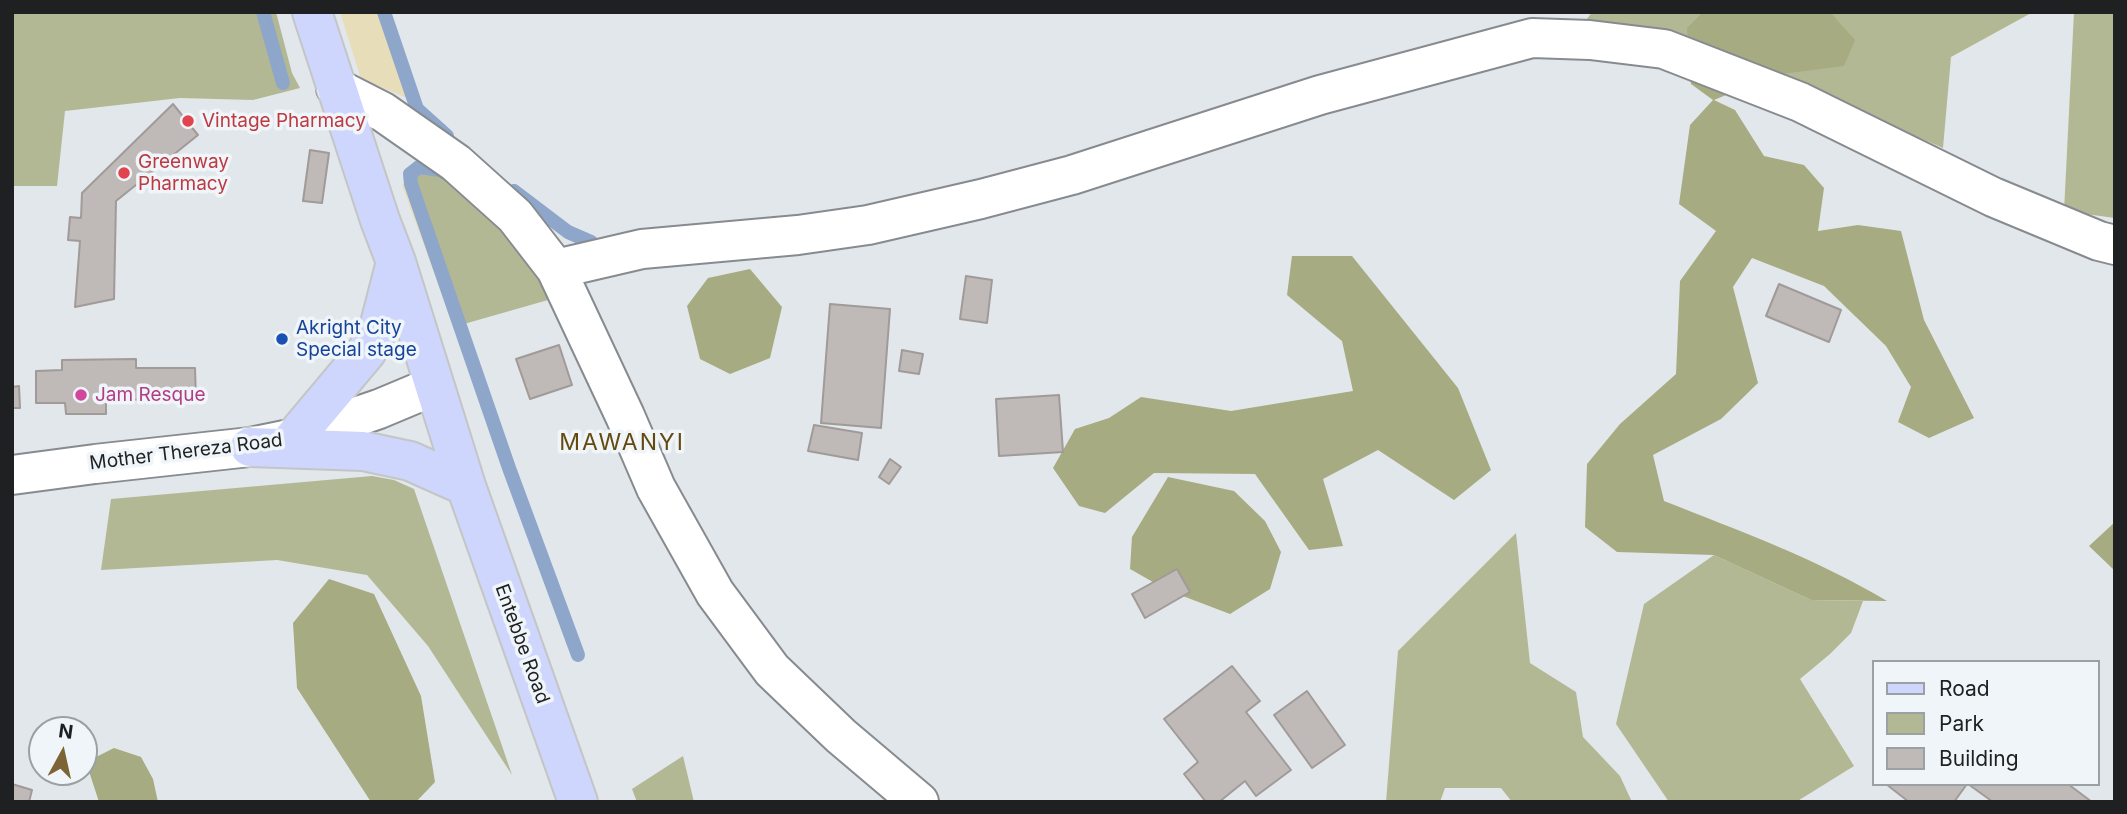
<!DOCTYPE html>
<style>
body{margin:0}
#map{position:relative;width:2127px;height:814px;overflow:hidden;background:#e2e7eb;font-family:Inter,sans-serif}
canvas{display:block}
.frame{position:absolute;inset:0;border:14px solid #1e2021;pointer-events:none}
.legend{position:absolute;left:1872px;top:660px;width:228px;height:126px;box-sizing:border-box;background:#eff5f9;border:2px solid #9ba0a3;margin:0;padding:9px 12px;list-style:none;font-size:21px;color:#1e2021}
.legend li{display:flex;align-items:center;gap:14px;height:35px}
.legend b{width:35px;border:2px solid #9ba0a3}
.north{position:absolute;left:28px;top:716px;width:70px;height:70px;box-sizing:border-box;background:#eff5f9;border:2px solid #9ba0a3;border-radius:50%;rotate:8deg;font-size:19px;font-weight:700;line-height:28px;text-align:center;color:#1e2021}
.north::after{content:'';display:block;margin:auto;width:24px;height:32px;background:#7d6435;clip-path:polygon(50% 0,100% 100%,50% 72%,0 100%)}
</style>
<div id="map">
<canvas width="2127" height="814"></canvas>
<div class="frame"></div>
<ul class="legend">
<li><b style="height:9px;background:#cfd6fd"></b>Road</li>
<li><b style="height:19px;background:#b3b894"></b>Park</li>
<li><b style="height:19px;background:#bfb9b7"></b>Building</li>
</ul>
<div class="north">N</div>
</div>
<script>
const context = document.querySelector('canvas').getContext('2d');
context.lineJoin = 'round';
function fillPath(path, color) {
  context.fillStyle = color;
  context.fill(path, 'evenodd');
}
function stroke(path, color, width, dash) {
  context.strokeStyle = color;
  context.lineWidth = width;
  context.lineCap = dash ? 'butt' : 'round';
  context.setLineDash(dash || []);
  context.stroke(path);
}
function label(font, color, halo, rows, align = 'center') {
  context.font = font + ' Inter,sans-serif';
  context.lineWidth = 7;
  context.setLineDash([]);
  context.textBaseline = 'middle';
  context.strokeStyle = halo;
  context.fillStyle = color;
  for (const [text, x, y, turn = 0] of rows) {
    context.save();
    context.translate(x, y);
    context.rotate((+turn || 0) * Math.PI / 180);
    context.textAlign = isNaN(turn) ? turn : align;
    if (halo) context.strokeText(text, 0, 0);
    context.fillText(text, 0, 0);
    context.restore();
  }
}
const green = new Path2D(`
 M12 12H276L292 73 300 88 253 100 180 98 65 111 57 186H12Z
 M1592 12H2033L1951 57 1943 148 1737 59 1576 34Z
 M2074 12H2115V218L2064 211Z
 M422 169 446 173 523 251 555 298 464 324 434 235 411 179Z
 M372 476 394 480 414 489 512 775 428 646 367 575 277 560 101 570 111 499Z
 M1516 533 1530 663 1576 692 1583 737 1620 776 1632 802H1512L1501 788H1445L1440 802H1386L1398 651Z
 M1714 555 1811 600 1863 601 1851 633 1830 654 1800 679 1854 766 1796 802H1669L1616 724 1644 604Z
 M683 756 694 802H637L632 789Z`);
const forest = new Path2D(`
 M1703 12H1830L1855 40 1844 66 1774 75 1714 100 1735 110 1764 156 1804 165 1824 188 1818 231 1858 225 1901 231 1924 320 1974 418 1929 438 1898 422 1911 387 1886 346 1824 286 1752 258 1733 287 1758 383 1721 419 1653 455 1664 501C1740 531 1817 559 1887 601L1811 600 1714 555 1617 552 1585 527 1587 464 1620 424 1676 374 1680 281 1716 231 1679 204 1690 125 1713 100 1691 84 1687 28Z
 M1292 256H1352L1458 388 1491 470 1454 500 1378 450 1323 479 1343 546 1309 550 1255 474 1154 473 1105 513 1079 506 1053 468 1075 429 1109 418 1141 397 1231 411 1353 391 1342 341 1287 295Z
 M750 269 782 307 770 358 730 374 700 359 687 306 708 278Z
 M1168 477 1234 491 1265 521 1281 552 1270 589 1230 614 1167 590 1130 569 1132 537Z
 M2115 522V571L2089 546Z
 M329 579 374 594 421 696 435 782 416 802H371L297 688 293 623Z
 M114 748 141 757 153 779 158 802H99L86 762Z`);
const sand = new Path2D(`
 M340 12H386L422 104 361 79Z
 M411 179 526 505 578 644 518 502 402 185Z`);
const stream = new Path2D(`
 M263 12 283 83
 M384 12 417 109 447 136
 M445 173 441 170 419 167 410 174 411 184 509 468 578 655
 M514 191 568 232 591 242`);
const building = new Path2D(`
 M173 104 198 135 116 201 114 299 75 307 80 241 68 240 70 217 81 218 82 193Z
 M310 150 329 153 322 203 303 201Z
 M966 276 992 280 987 323 960 319Z
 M1779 284 1841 310 1829 342 1766 316Z
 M830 304 890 309 881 428 821 423Z
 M559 345 572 385 530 399 516 359Z
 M902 350 923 354 919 374 899 371Z
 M136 359V368H195L196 399 106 400V414H66L65 403H36V371L62 370V360Z
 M19 386 20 408H12V387Z
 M1059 395 1063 452 999 456 996 399Z
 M814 425 862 433 858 460 808 451Z
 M890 459 901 467 889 484 879 477Z
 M1177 569 1190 592 1145 618 1132 594Z
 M1232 666 1260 701 1246 712 1291 770 1256 796 1245 781 1219 802H1206L1184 774 1198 762 1164 719Z
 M1307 691 1345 745 1312 768 1274 715Z
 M12 784 32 790 29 802H12Z
 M1886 784H1967L1954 802H1909Z
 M1968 784H2068L2092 802H1993Z`);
const minor = new Path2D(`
 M336 88 383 112 456 163 515 216 556 269 642 249 798 235 868 225 981 199 1072 175 1320 95 1532 38 1590 40 1664 49 1800 102 1993 197 2099 241 2115 245
 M556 269 625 416 656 488 715 593 772 670 841 736 919 802`);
const tertiary = new Path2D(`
 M12 475 95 464 250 447 294 438 379 409 434 386`);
const primary = new Path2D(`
 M312 12 380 220 396 262 466 486 578 802
 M294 438 367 351 380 324 396 262
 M250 447 363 451 410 461 466 486`);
const markers = [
 [188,121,7,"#e0444e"],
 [124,173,7,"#e0444e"],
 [282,339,7,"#1a4fb4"],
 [81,395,7,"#d1479c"]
];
const healthNames = [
 ["Vintage Pharmacy",202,121],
 ["Greenway",138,162],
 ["Pharmacy",138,184]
];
const transitNames = [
 ["Akright City",296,328],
 ["Special stage",296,350]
];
const hotelNames = [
 ["Jam Resque",95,395]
];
const streetNames = [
 ["Mother Thereza Road",186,452,-7],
 ["Entebbe Road",522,644,70]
];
const quarterNames = [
 ["MAWANYI",622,443]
];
fillPath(green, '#b3b894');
fillPath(forest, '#a6ab81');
fillPath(sand, '#e7ddb8');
stroke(stream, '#8ea6c9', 14);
fillPath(building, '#bfb9b7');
stroke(building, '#a09a98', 2);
stroke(minor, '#878b8f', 42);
stroke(tertiary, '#878b8f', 42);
stroke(primary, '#c4c5c5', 42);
stroke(minor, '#fff', 38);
stroke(tertiary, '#fff', 38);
stroke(primary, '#cfd6fd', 38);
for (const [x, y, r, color] of markers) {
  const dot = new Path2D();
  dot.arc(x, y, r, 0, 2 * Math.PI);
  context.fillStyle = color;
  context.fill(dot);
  stroke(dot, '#eff5f9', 2.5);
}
label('19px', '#be3a42', '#eff5f9', healthNames, 'left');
label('19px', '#164399', '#eff5f9', transitNames, 'left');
label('19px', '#b23c85', '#eff5f9', hotelNames, 'left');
label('19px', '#1e2021', '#eff5f9', streetNames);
context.letterSpacing = '2px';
label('23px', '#654a10', '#eff5f9', quarterNames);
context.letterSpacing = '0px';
</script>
